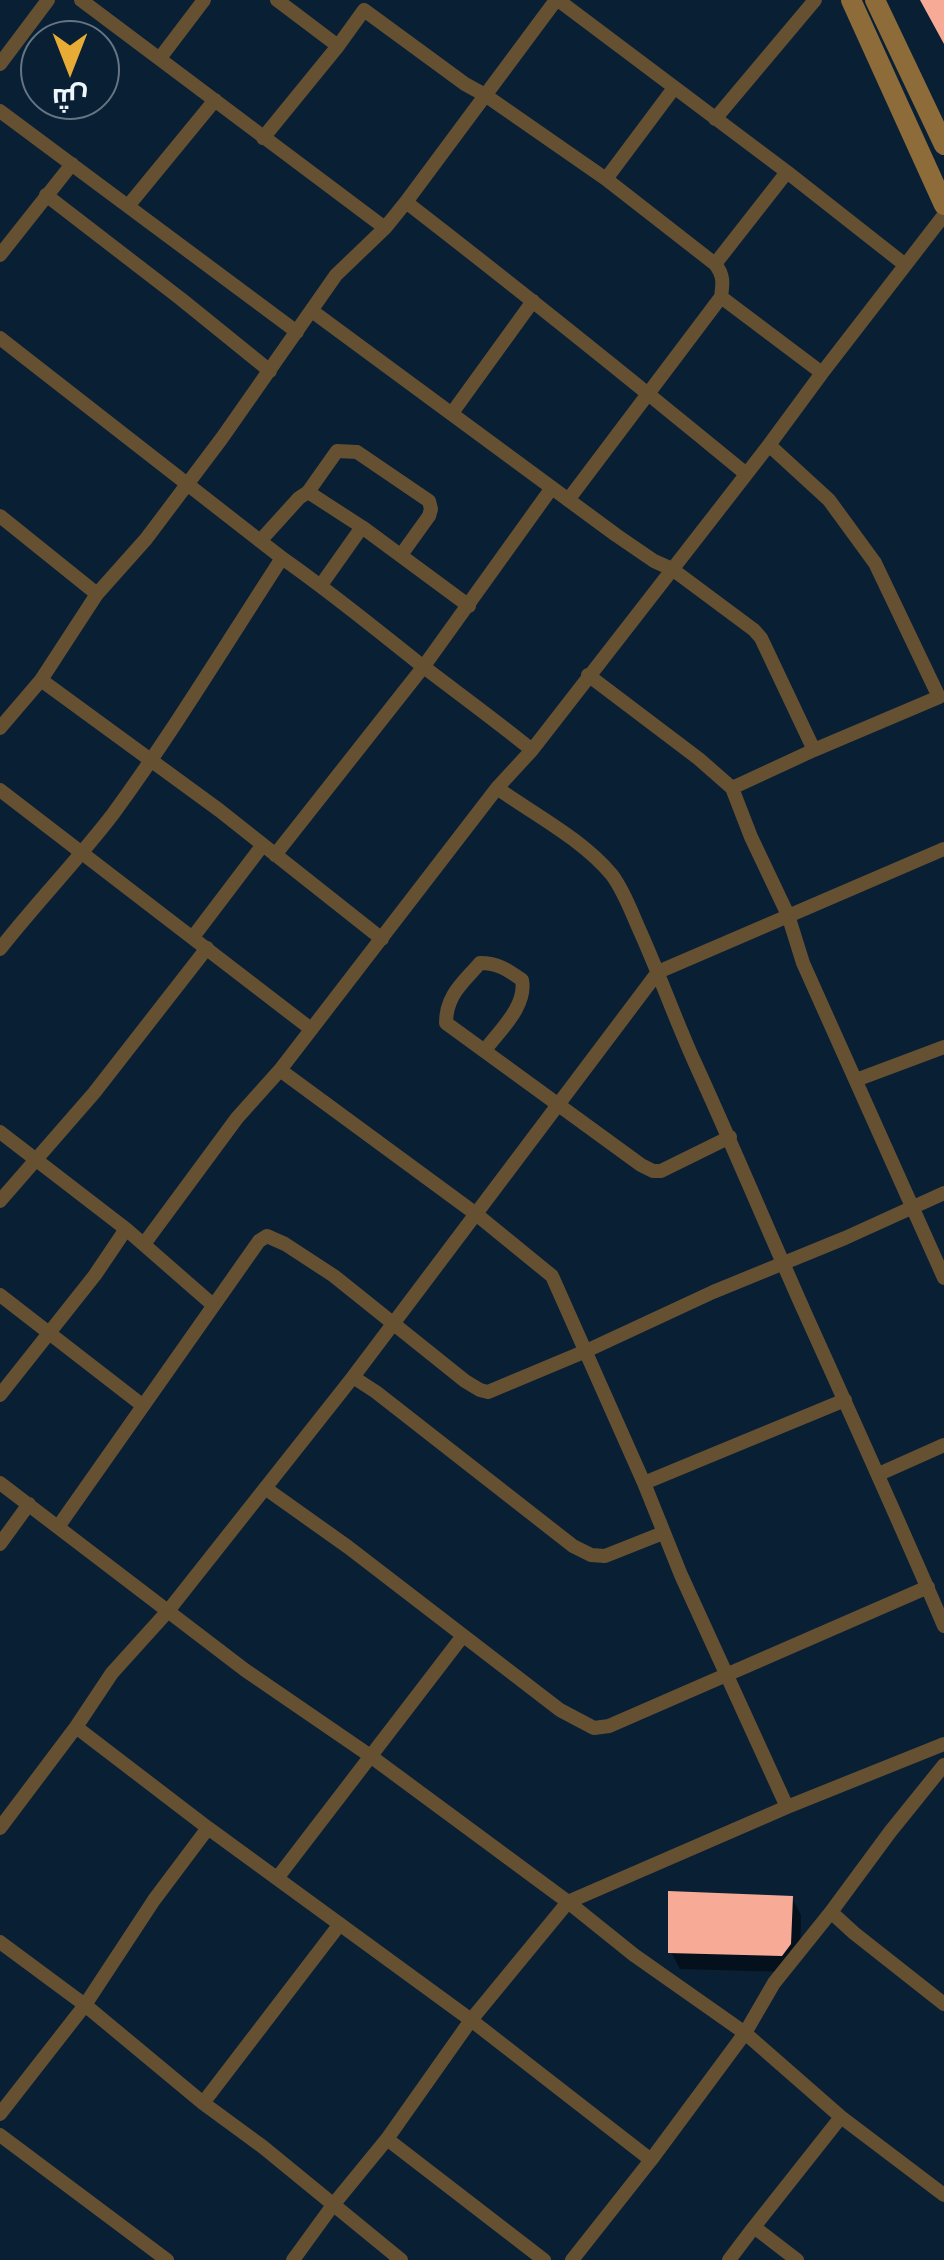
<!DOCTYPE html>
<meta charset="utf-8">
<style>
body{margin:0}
#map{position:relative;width:944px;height:2260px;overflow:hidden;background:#091f33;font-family:"Source Sans 3",Cairo,sans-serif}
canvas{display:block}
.north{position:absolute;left:20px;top:20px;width:100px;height:100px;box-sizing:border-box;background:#091f33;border:2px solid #647584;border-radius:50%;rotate:180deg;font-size:28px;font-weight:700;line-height:40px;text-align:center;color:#edf5fd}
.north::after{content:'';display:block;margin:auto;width:35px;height:45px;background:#e6ac36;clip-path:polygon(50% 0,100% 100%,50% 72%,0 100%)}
</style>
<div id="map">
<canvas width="944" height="2260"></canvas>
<div class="north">ش</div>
</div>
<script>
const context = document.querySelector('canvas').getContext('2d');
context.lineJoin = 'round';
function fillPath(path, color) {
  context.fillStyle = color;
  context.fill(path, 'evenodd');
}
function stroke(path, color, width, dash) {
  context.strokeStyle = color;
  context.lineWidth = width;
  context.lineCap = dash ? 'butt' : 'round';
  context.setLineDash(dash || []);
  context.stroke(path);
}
const shadow = new Path2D(`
 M792 1898 801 1915 800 1962 791 1972 680 1969 671 1952Z`);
const building = new Path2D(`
 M920 0H944V44Z
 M668 1891 793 1896 791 1944 782 1956 668 1953Z`);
const street = new Path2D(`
 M81 0 385 228
 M277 0 338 46 364 10 465 84 485 95 606 179 715 264C724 275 723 283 721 297L568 500
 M558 0 787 172 904 264
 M160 58 204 0
 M0 64 48 0
 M0 111 297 332
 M715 119 815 0
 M263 138 338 46
 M606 179 674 88
 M46 195 181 299 270 371
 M406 202C521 291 633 381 745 473
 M128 206 215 100
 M0 255 72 164
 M715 264 787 172
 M721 297 822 373
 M312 311 616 535 654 561 672 569 754 630 761 638 814 750
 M0 338 282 558C328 590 372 626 416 661 455 691 494 719 532 750
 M452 413 533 301
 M308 492 337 451 357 452 429 501 431 509 429 516 401 555
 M0 516 97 594
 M260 541 299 498 308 492 362 527 469 606
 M321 585 362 527
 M588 675 699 759 732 788 751 837 788 915 803 963 944 1278
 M41 680 219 810 382 939
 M0 728 41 680 97 594 146 539 222 438 336 275 385 228 406 202 556 0
 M497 788C535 815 582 839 612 875 624 891 631 911 639 929 659 973 675 1019 695 1063 733 1146 768 1230 805 1313 852 1417 899 1521 944 1626
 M732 788 814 750 939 697 875 563 829 500 769 445
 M0 790 311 1029
 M275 855 424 666 551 489
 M193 937 262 846
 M0 949C36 903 77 861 113 814 173 732 226 644 282 558
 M485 1050C500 1030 527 1006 522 980 508 970 498 963 480 963 463 983 446 995 446 1023L641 1165 653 1171H661L730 1137
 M280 1070 476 1214 552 1276 644 1483 681 1575 787 1807
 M856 1080 944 1047
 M0 1132 126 1229 213 1305
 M0 1201 94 1093 207 948
 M144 1244 237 1118 280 1070 497 788 532 750 769 445 822 373 944 215
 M0 1295 142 1405
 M353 1377 376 1392 573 1546 591 1555 605 1556 663 1533
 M0 1395 95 1275 126 1229
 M879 1474 944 1445
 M0 1483 245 1670 369 1755 568 1902 634 1955 745 2033 841 2117 944 2195
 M644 1483 845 1400
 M265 1488 348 1547 560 1710 594 1728 609 1726 928 1587
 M58 1527 259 1241 267 1236 285 1244 334 1276 465 1381 480 1390 488 1392 586 1351 713 1292 845 1238 944 1193
 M0 1544 29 1504
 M76 1727 208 1828 471 2020 651 2160
 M0 1828 76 1727 112 1673 168 1611 353 1377 658 972 944 849
 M278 1877 462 1637
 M831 1912 854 1933 944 2004
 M0 1942 85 2005 203 2103 263 2147 401 2260
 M203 2103 340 1924
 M0 2114 85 2005 154 1900 208 1828
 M0 2135 167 2260
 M387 2139 544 2260
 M754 2227 841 2117
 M293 2260 333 2205 387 2139 471 2020 568 1902 787 1807 944 1744
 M572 2260 651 2160 745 2033 774 1983 831 1912 890 1832 944 1765
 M729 2260 754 2227 797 2260`);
const secondary = new Path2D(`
 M851 0 944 205
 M875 0 944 145`);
fillPath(shadow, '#0007');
fillPath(building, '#f7ab97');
stroke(street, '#655032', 14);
stroke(secondary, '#8e6c3a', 20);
</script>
